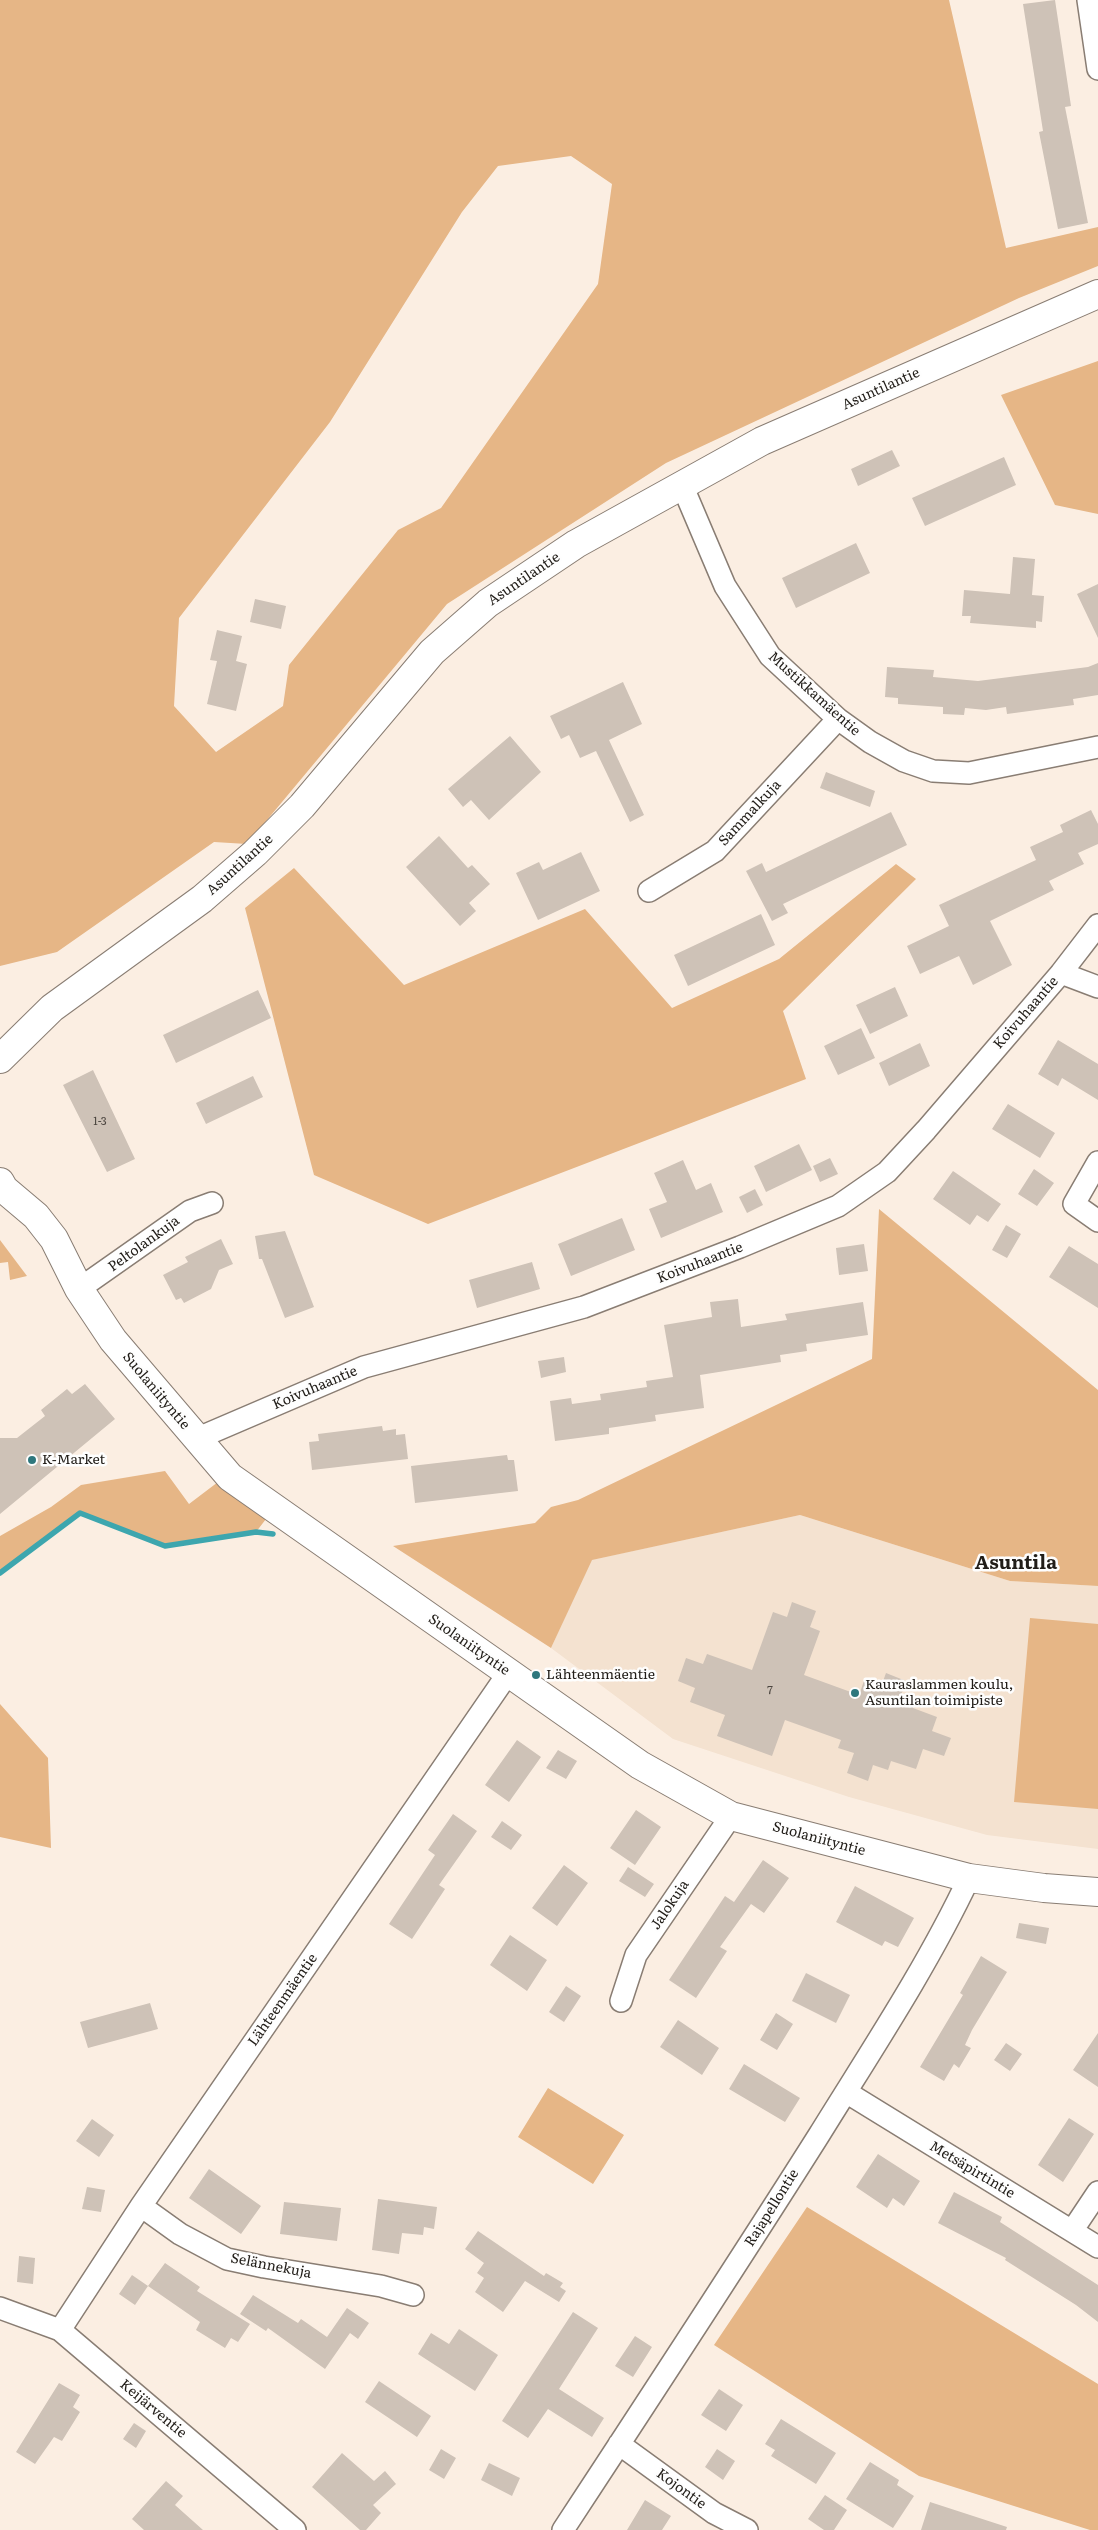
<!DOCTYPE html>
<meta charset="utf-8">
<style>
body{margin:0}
canvas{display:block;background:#fbeee2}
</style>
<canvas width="1098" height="2530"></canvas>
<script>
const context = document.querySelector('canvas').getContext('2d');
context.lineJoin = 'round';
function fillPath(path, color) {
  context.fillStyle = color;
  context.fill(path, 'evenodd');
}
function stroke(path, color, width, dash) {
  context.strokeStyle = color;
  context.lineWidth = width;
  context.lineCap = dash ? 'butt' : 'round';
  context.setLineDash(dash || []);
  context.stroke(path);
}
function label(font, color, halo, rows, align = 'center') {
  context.font = font + ' Literata,serif';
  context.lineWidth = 5;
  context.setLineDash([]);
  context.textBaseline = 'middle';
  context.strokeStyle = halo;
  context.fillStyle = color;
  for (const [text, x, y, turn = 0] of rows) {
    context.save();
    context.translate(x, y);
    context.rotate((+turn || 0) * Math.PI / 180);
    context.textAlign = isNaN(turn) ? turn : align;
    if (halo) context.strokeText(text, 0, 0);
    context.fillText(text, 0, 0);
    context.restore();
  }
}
const built = new Path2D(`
 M800 1515 1010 1581 1098 1586V1849L987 1835 849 1797 673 1739 551 1648 591 1560Z`);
const green = new Path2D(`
 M0 0H949L1006 248 1098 227V266L1019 298 666 463 447 604 247 844 214 842 57 952 0 966ZM571 156 612 184 598 284 441 508 398 530 289 665 283 706 216 752 174 706 179 618 330 422 462 212 498 166Z
 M1098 361V514L1055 505 1001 395Z
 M896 864 916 879 783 1011 806 1079 428 1224 314 1175 245 908 294 868 404 985 585 909 672 1008 779 959Z
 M879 1209 1098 1390V1586L1010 1581 800 1515 592 1560 551 1648 393 1546 535 1523 551 1507 578 1500 872 1359Z
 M0 1240 27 1276 10 1280 8 1262 0 1263Z
 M165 1471 189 1504 218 1482 266 1519 256 1532 165 1546 80 1513 0 1573V1536L51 1507 81 1485Z
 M1030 1618 1098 1624V1809L1014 1802Z
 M0 1704 48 1758 51 1848 0 1837Z
 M548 2088 624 2135 593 2184 518 2137Z
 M807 2207 1098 2384V2530H1090L919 2476 714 2345Z`);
const stream = new Path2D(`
 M0 1573 80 1513 165 1546 256 1532 273 1534`);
const building = new Path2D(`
 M1055 0 1071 106 1065 107 1088 223 1058 229 1039 132 1043 131 1023 4Z
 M892 450 900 466 858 486 851 469Z
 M1004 457 1016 485 925 526 912 498Z
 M856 543 870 573 796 608 782 578Z
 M1013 557 1035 559 1032 595 1044 596 1042 622 1036 621V628L970 623 971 616H962L964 590 1010 594Z
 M1098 584V638L1077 594Z
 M255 599 286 606 281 629 250 622Z
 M217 630 242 636 236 661 247 664 236 711 207 704 217 661 210 660Z
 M1098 663V695L1073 699 1074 705 1007 714 1006 707 986 710 965 708 964 715 943 714V707L898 704V698L885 697 887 667 934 670 933 677 978 681 1088 667Z
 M623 682 642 724 609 740 644 815 630 822 596 751 580 758 569 735 561 739 550 716Z
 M510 736 541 772 489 820 471 800 463 807 448 789Z
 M826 772 875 791 870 807 820 788Z
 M1091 810 1098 824V844L1078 853 1084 864 1049 881 1054 890 990 921 1012 965 973 985 959 956 920 974 907 946 949 926 939 905 1036 860 1030 847 1063 832 1060 825Z
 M891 812 907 845 783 904 788 913 772 921 746 871 762 863 766 872Z
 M439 836 468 868 472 865 490 884 469 903 476 911 460 926 406 867Z
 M581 852 600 891 538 920 516 873 539 862 543 870Z
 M761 914 775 945 688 986 674 955Z
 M895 987 908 1016 870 1034 856 1005Z
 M258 990 271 1018 176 1063 163 1035Z
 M861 1028 875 1058 838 1075 824 1046Z
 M1058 1040 1098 1064V1100L1062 1078 1058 1086 1038 1074Z
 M920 1043 930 1066 889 1086 879 1063Z
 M93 1070 135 1159 107 1172 63 1085Z
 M253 1076 263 1097 206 1124 196 1103Z
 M1008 1104 1055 1133 1040 1158 992 1129Z
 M799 1144 812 1170 766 1192 754 1166Z
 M830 1158 838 1174 820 1182 813 1166Z
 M683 1160 696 1190 711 1183 723 1212 661 1238 649 1209 667 1202 654 1173Z
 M1034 1169 1054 1183 1037 1206 1018 1194Z
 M953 1171 1001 1204 988 1222 977 1215 970 1225 933 1199Z
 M755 1189 763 1205 747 1213 739 1197Z
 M622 1218 635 1250 571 1276 558 1244Z
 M1006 1225 1021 1234 1007 1258 992 1250Z
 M285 1231 314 1307 285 1318 262 1259H259L255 1236Z
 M221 1239 233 1264 219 1270 211 1289 184 1303 181 1298 176 1300 163 1275 188 1262 185 1257Z
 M864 1244 868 1271 839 1275 836 1248Z
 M1069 1246 1098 1264V1308L1049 1277Z
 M532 1262 540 1289 477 1308 469 1280Z
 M738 1299 741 1327 787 1320 785 1314 863 1302 868 1335 806 1344 807 1351 780 1355 781 1362 700 1375 704 1408 655 1415 656 1421 609 1428V1434L555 1441 550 1401 571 1398 572 1404 601 1400 600 1394 647 1387 646 1381 673 1377 664 1325 712 1317 710 1302Z
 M564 1357 566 1372 541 1378 538 1361Z
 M85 1384 115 1419 0 1514V1438H17L45 1416 41 1410 67 1389 72 1394Z
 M382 1426 383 1431 396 1429V1435L405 1434 408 1459 312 1470 309 1442 319 1441 318 1434Z
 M507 1455 508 1460H514L518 1491 415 1503 411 1466Z
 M792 1602 816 1611 810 1627 820 1631 804 1675 859 1695 865 1678 882 1684 886 1673 906 1681 901 1695 916 1700 913 1708 937 1717 932 1731 951 1738 944 1756 923 1749 916 1769 891 1761 888 1770 873 1765 868 1781 847 1773 854 1753 838 1748 841 1740 785 1720 772 1756 717 1736 725 1715 690 1702 695 1688 678 1681 686 1658 703 1664 707 1654 752 1670 773 1612 787 1617Z
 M517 1740 541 1757 509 1802 485 1785Z
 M558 1750 577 1761 566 1779 546 1768Z
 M636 1810 661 1827 635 1865 610 1848Z
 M453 1814 477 1831 439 1885 445 1889 412 1939 389 1924 435 1855 428 1850Z
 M502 1821 522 1835 511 1850 491 1837Z
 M763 1860 789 1878 764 1913 751 1904 720 1947 727 1951 696 1998 669 1980 725 1896 734 1902Z
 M564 1865 588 1883 557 1926 532 1908Z
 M628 1867 654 1884 645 1897 619 1881Z
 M855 1886 914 1918 898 1947 885 1941 882 1946 836 1922Z
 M1019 1923 1049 1928 1046 1944 1016 1938Z
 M510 1935 547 1960 527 1991 490 1965Z
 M981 1956 1007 1972 972 2030 965 2045 971 2048 959 2068 954 2064 944 2081 920 2067 963 1995 960 1993Z
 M806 1973 850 1995 836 2023 792 2001Z
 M566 1986 581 1996 564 2022 549 2012Z
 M150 2003 158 2029 88 2048 80 2022Z
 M776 2013 793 2024 777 2050 760 2040Z
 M678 2020 719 2048 702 2075 660 2047Z
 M1098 2033V2087L1073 2070Z
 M1006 2043 1022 2054 1010 2071 994 2060Z
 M744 2064 800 2098 785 2122 729 2089Z
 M1069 2118 1094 2134 1063 2182 1038 2165Z
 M92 2119 114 2135 99 2157 76 2141Z
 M878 2154 920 2181 904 2206 893 2198 887 2208 856 2187Z
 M209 2169 261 2206 241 2234 189 2198Z
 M87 2187 105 2190 101 2212 82 2209Z
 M954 2192 1002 2217 1000 2222 1098 2285V2322L1076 2305 1005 2260 1006 2258 938 2223Z
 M378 2199 437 2207 434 2229 424 2227 423 2235 402 2233 399 2254 372 2250Z
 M284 2202 341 2208 337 2241 280 2234Z
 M478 2231 544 2276 546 2273 563 2283 560 2287 566 2291 559 2302 525 2281 503 2312 475 2292 484 2278 477 2273 484 2263 465 2249Z
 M19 2256 35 2258 33 2284 17 2282Z
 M165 2263 200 2287 197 2291 250 2324 238 2342 231 2338 225 2348 196 2330 200 2322 148 2286Z
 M132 2275 148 2286 135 2305 119 2294Z
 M253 2295 298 2323 301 2319 327 2337 347 2308 369 2323 358 2339 350 2333 325 2369 268 2328 266 2331 240 2314Z
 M573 2312 598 2328 559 2389 604 2418 592 2437 548 2409 528 2438 502 2421Z
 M459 2329 498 2355 475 2391 418 2354 431 2333 449 2344Z
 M635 2336 652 2347 633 2377 615 2366Z
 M379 2381 431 2416 417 2437 365 2402Z
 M59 2383 80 2395 73 2407 80 2412 62 2441 54 2437 35 2464 16 2452Z
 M719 2389 743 2405 726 2431 701 2415Z
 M781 2419 836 2453 816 2484 771 2456 775 2450 765 2444Z
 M134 2423 146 2431 136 2448 123 2439Z
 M441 2449 456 2458 444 2479 429 2470Z
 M717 2449 735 2461 723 2480 705 2467Z
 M342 2453 374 2481 385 2471 396 2484 373 2505 381 2513 366 2530H360L312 2487Z
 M870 2462 899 2480 897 2485 914 2496 893 2528 846 2499Z
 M489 2463 520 2478 512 2496 481 2480Z
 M166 2481 183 2496 175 2505 203 2530H144L132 2519Z
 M825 2495 847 2510 834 2530H824L808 2519Z
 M645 2500 671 2516 662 2530H627Z
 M930 2502 1007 2527 1006 2530H921Z`);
const street = new Path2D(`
 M1088 0 1098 69
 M682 485 725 586 770 656 838 719 870 742 904 761 933 771 969 773 1098 747
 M649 891 715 851 838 719
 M1061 973 1098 987
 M1098 1162 1074 1204 1098 1221
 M79 1289 190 1211 212 1203
 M196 1439 364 1367 584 1307 740 1247 838 1206 887 1172 926 1130 1061 973 1098 925
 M621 2001 636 1955 731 1816
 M846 2092 1098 2247
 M141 2206 180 2234 227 2259 264 2267 381 2286 413 2295
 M1072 2231 1098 2192
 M0 2308 60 2330 295 2530
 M60 2330 141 2206 509 1672
 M619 2444 714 2513 747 2530
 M563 2530C649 2399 735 2268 819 2135 871 2051 927 1967 969 1878`);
const secondary = new Path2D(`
 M0 1059 52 1008 202 899 255 853 302 806 432 652 488 603 576 544 762 441 1098 294
 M0 1182 4 1189 36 1216 54 1239 79 1289 113 1340 230 1477 640 1765 731 1816 969 1878 1044 1888 1098 1892`);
const markers = [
 [32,1460,5,"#2e777d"],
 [536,1675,5,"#2e777d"],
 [855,1693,5,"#2e777d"]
];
const numberNames = [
 ["1-3",100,1122],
 ["7",770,1691]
];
const streetNames = [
 ["Asuntilantie",881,389,-24],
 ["Asuntilantie",524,579,-34],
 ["Mustikkamäentie",814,694,42],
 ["Sammalkuja",750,813,-47],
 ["Asuntilantie",240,865,-42],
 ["Koivuhaantie",1026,1013,-49],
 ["Peltolankuja",144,1244,-36],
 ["Koivuhaantie",700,1263,-21],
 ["Koivuhaantie",315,1388,-23],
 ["Suolaniityntie",156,1391,50],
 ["Suolaniityntie",469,1645,35],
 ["Suolaniityntie",819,1839,15],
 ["Jalokuja",670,1905,-56],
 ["Lähteenmäentie",283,2000,-55],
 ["Metsäpirtintie",972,2170,31],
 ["Rajapellontie",772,2208,-58],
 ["Selännekuja",271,2266,11],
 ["Keijärventie",153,2409,40],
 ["Kojontie",681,2489,36]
];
const poiNames = [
 ["K-Market",42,1460],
 ["Lähteenmäentie",546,1675],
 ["Kauraslammen koulu,",865,1685],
 ["Asuntilan toimipiste",865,1701]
];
const districtNames = [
 ["Asuntila",1016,1563]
];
fillPath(built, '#f4e2d0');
fillPath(green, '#e6b686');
stroke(stream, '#3da6ae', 5.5);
fillPath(building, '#cec2b7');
stroke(street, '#897d73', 24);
stroke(secondary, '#897d73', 30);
stroke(street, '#fff', 21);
stroke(secondary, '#fff', 28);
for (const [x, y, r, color] of markers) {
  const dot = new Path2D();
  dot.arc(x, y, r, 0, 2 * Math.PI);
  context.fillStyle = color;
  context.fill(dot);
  stroke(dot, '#fefefe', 2);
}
label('11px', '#4c4640', null, numberNames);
label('14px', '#211d18', '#fefefe', streetNames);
label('14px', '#211d18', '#fefefe', poiNames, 'left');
label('bold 19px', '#211d18', '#fefefe', districtNames);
</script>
